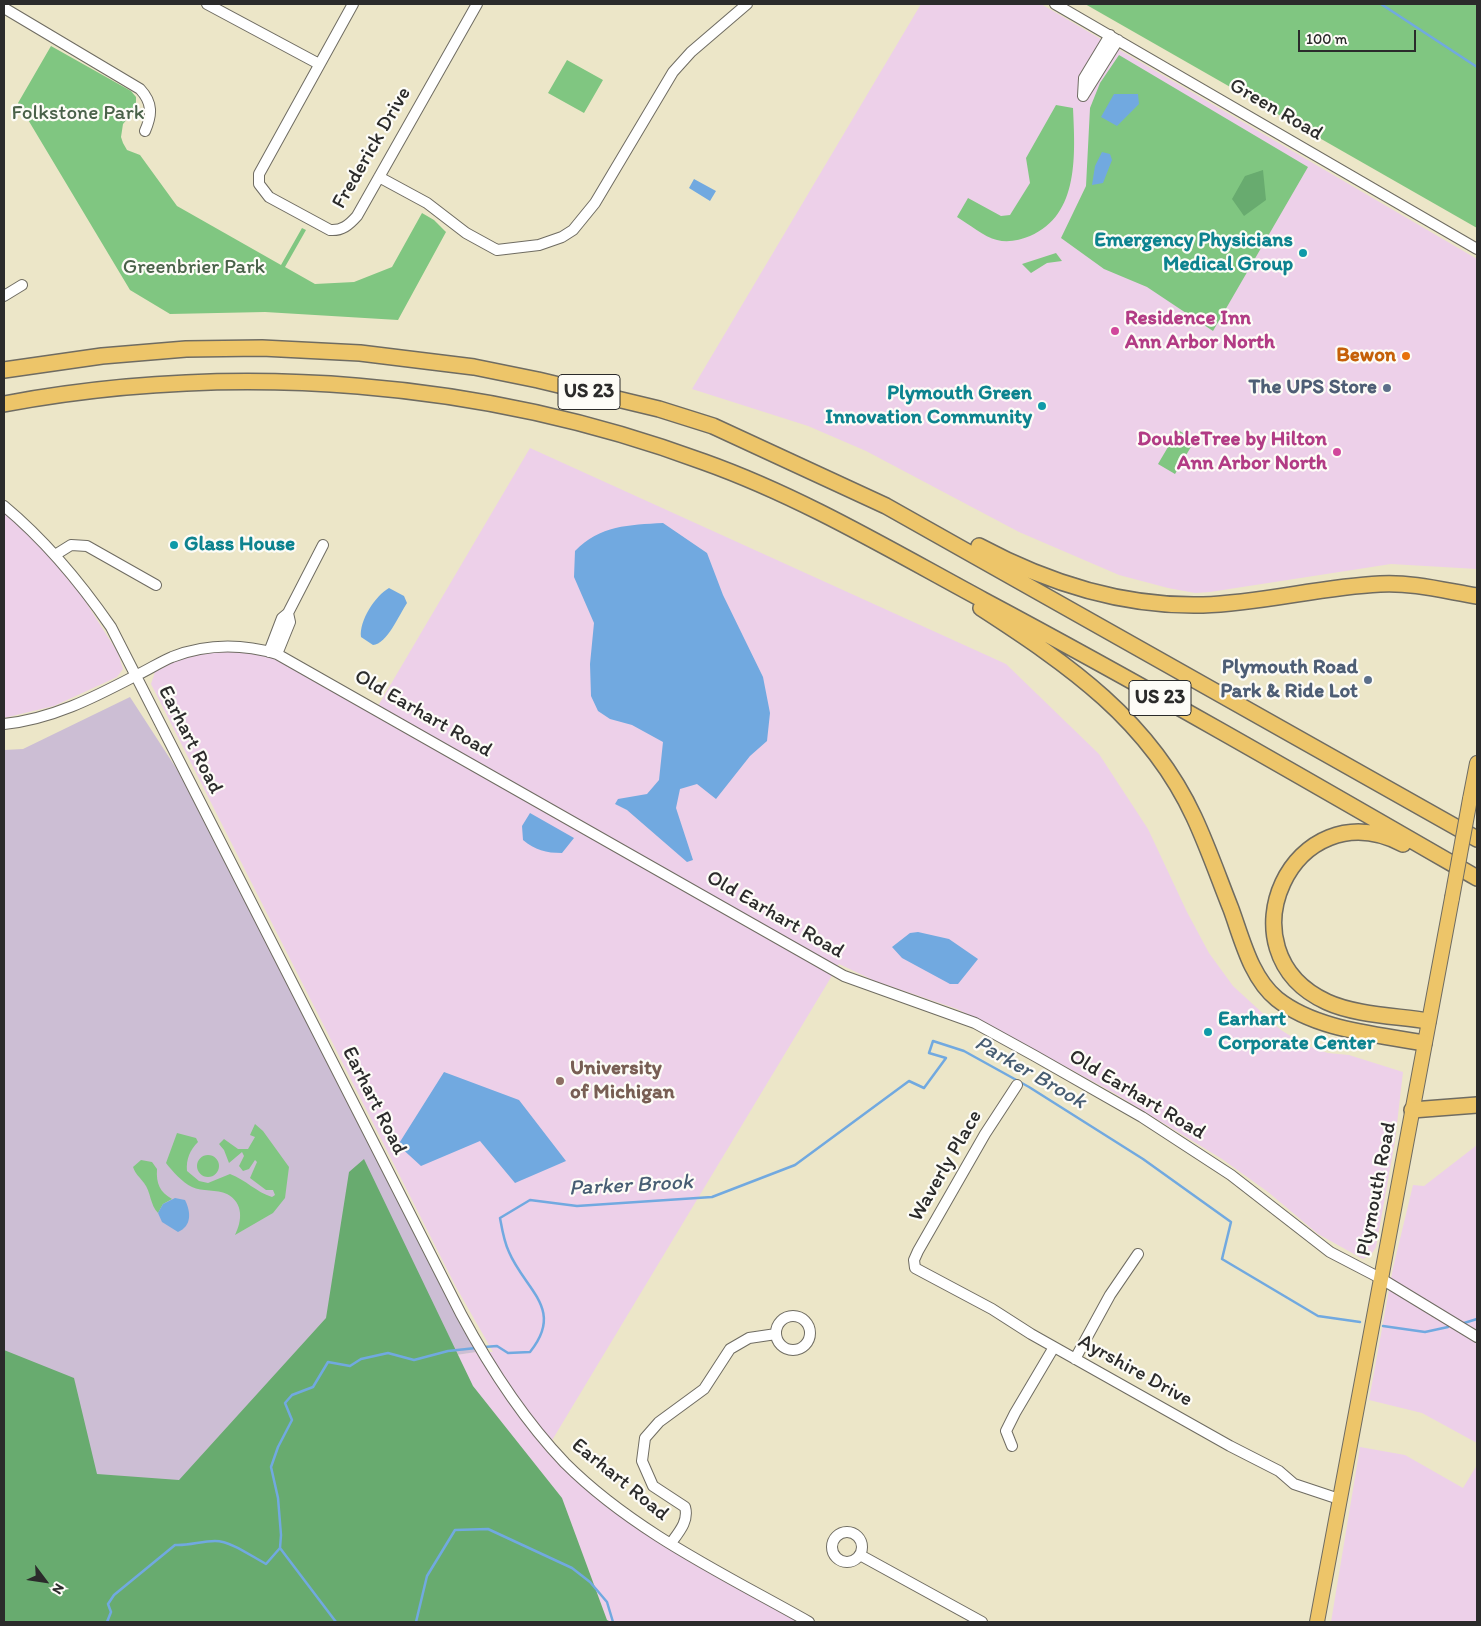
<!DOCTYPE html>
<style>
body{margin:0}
#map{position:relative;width:1481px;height:1626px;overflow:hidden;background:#ece6c8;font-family:Itim,sans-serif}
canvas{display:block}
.frame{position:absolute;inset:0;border:5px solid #2b2b2b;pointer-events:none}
.north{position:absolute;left:20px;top:1556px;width:50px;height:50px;-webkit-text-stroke:4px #fdfcf7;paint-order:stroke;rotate:121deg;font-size:14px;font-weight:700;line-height:20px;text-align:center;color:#2b2b2b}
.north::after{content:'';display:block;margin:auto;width:18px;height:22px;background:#2b2b2b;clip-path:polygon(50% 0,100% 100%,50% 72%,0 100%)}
.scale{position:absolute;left:1298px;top:30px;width:118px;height:22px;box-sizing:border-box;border:2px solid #2b2b2b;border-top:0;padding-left:6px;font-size:15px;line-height:18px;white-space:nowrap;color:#2b2b2b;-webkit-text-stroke:4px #fdfcf7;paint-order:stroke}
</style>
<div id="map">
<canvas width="1481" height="1626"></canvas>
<div class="frame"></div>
<div class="north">N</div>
<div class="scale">100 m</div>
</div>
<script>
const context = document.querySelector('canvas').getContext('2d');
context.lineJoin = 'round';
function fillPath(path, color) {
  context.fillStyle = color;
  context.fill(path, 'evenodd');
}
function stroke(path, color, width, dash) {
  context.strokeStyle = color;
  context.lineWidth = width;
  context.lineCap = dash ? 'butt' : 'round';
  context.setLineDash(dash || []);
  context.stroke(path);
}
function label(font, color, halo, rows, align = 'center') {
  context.font = font + ' Itim,sans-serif';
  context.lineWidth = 4.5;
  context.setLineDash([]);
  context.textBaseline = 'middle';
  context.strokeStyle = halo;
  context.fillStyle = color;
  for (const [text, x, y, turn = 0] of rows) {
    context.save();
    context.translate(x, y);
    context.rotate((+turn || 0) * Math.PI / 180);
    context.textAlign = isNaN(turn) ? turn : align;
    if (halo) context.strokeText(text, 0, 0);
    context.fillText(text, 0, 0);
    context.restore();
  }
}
const built = new Path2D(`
 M921 4H1041L1477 259V569L1391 564 1210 592 1195 593 1168 588 1119 575 1019 532 866 451 808 426 692 389Z
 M530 448 1006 664 1099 754 1148 829 1187 912 1209 953 1233 986 1281 1030 1305 1045 1328 1053 1349 1055 1403 1072 1395 1141 1376 1247 1371 1255 1363 1259 1318 1234 1268 1192 1222 1159 1114 1093 993 1027 957 1009 875 981 839 964 548 1447 614 1508 802 1622H4V1423L476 1352H493L456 1287 151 684 155 672 179 659 204 651 228 650 272 656 375 711Z
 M4 511 41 547 82 596 118 653 123 669 117 677 54 706 4 718Z
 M1477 1145V1443L1422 1413 1369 1400 1393 1268 1413 1185 1424 1186Z
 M1360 1447 1405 1455 1463 1488 1477 1465V1622H1331Z`);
const industrial = new Path2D(`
 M130 697 178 771 476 1352 304 1378 115 1588 4 1423V750L23 749Z`);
const green = new Path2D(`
 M1085 4H1477V228Z
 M51 46 131 91 136 97V109L123 124 121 137 123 143 127 150 140 155 177 206 281 265 302 228 306 230 285 267 315 284 354 282 392 267 422 213 434 220 446 232 398 320 265 312 170 314 130 290 18 103Z
 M1119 55 1308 167 1213 331 1147 287 1104 269 1061 238 1086 186 1090 108 1100 83Z
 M567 60 603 80 584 113 548 93Z
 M1056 105 1073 108C1075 153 1080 215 1030 236 1020 240 1008 243 997 240 984 237 969 224 957 217L968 198 1001 216 1010 215 1030 183 1026 158Z
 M1056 253 1062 261 1047 263 1031 273 1022 264Z
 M1178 430 1195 440 1175 474 1158 464Z
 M255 1124 263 1131 289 1167 285 1198 273 1213 235 1235C242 1221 244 1203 227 1194 217 1189 202 1192 192 1187 182 1182 173 1172 166 1163L177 1133 196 1138 198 1142C190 1150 186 1159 187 1171L199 1181 208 1183 230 1174C246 1180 256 1192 272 1197L275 1195 273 1190H266L250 1178 257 1162 255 1160 249 1169 243 1171 239 1166 244 1156 242 1152 229 1163 224 1150 219 1144 224 1139 238 1149H248L255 1137 250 1135Z
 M197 1166a11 11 0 1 1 22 0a11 11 0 1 1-22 0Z
 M141 1160 152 1162 157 1169C156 1184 160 1192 172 1199L163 1204 158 1213C150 1205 151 1192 144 1183 139 1176 136 1175 133 1167Z`);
const forest = new Path2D(`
 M1263 170 1266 200 1244 216 1232 199 1245 176Z
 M364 1159 473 1386 562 1498 607 1620 611 1622H4V1350L74 1378 97 1474 179 1480 326 1318 349 1172Z`);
const water = new Path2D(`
 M1114 94H1138L1139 104 1117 126 1101 117Z
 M1102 152 1110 154 1112 160 1103 183 1092 185 1095 166Z
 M694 179 716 191 710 201 689 188Z
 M663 523 707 553 723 595 763 677 770 713 767 741 750 756 716 799 697 784 680 789 676 808 693 860 687 862 627 810 615 804 618 799 647 794 659 780 663 742 632 725 610 719 598 711 591 696 590 664 594 623 574 577 575 551C600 525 629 525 663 523Z
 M389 588 404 596 407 603C399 615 387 644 373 645L361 637C359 621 375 596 389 588Z
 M530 813 574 838 562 853C546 853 535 850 523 840L522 826Z
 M918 932 949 939 978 959 958 984H950L902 958 892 947 910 933Z
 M444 1072 519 1100 566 1161 515 1183 480 1141 421 1166 398 1145Z
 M175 1198 185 1200C191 1212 192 1226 178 1232L162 1222 158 1213 163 1204Z`);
const stream = new Path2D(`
 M1381 4 1477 67
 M1464 1323 1477 1319
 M1383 1326 1425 1332 1448 1327
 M484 1347 497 1346 508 1353 530 1352C565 1309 525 1290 509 1252 504 1242 502 1229 500 1218L530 1200 577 1206 712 1197 795 1165 909 1081 924 1088 946 1058 929 1053 933 1041 964 1051 1029 1087 1143 1159 1231 1222 1222 1259 1318 1316 1360 1322
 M280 1548 336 1622
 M107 1622 111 1612 108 1604 114 1595 175 1545C189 1546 201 1541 215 1541 231 1541 251 1556 266 1564L280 1548 281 1535 278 1498 271 1467 278 1447 292 1420 285 1403 292 1395 313 1387 328 1362 350 1366 361 1359 388 1353 414 1360 448 1351 476 1348
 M416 1622 427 1576 455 1530 488 1529 572 1568 590 1582 607 1602 613 1622`);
const minor = new Path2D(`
 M207 4 319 64
 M353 4 259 174V184L269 197 330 230C342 231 349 225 357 216L477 4
 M1055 4 1477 249
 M4 8 140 89C153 103 152 115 145 131
 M1083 96 1084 78 1110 35
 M1083 96 1118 40
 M379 177 427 203 466 233 497 250 539 245 562 237 573 230 595 203 673 72 691 52 747 4
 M4 296 22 285
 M4 506C46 541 80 582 111 627L461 1314C490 1368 523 1419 565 1463 634 1532 726 1575 809 1622
 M55 555 71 545 87 546 156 585
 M269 652 282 618 288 613 323 545
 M277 654 290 622 288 613
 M4 724C52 719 93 698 135 676 148 670 160 662 172 657 206 644 243 644 277 654L844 976 975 1023 1035 1056 1142 1117 1231 1175 1330 1252 1380 1278 1477 1337
 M1017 1085 985 1134 918 1251 914 1260 915 1268 992 1309 1031 1334 1230 1446 1279 1471 1294 1484 1339 1499
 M776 1333a17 17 0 1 1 34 0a17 17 0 1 1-34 0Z
 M1075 1359 1110 1295 1138 1254
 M1012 1446 1006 1431 1015 1413 1054 1347
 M832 1547a15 15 0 1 1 30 0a15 15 0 1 1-30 0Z
 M671 1543C679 1532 689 1521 685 1507L653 1486 642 1461 645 1438 659 1422 704 1389 730 1349 749 1338 776 1334
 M860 1555 982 1622`);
const major = new Path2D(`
 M1470 799 1477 763
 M1317 1622 1452 898`);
const highway = new Path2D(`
 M4 370 102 356 186 349 262 348 360 353 474 367 538 380 659 409 713 426 886 506 1477 839
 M4 404C236 361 483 380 704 462 802 497 892 551 983 600 1150 689 1314 784 1477 878
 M979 546C1048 583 1124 607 1203 605 1263 603 1320 587 1380 584 1412 582 1446 591 1477 596
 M981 608C1069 665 1149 720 1194 817 1208 847 1219 879 1231 909 1242 939 1251 978 1277 999 1316 1030 1376 1034 1424 1043
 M1403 844C1293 787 1218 952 1327 1002 1355 1015 1398 1016 1428 1021
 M1412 1110 1477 1105`);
const majorBridge = new Path2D(`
 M1452 898 1470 799`);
const markers = [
 [1303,253,5,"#0f9aa8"],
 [1115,331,5,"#d1479c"],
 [1406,356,5,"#e8710a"],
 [1387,388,5,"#5c6f8a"],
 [1042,406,5,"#0f9aa8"],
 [1337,452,5,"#d1479c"],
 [174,545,5,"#0f9aa8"],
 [1368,680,5,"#5c6f8a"],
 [1208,1032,5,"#0f9aa8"],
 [560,1081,5,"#8d6e63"]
];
const shields = [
 [589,392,62],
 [1160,698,62]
];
const shieldNames = [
 ["US 23",589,392],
 ["US 23",1160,698]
];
const streetNames = [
 ["Green Road",1276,110,30],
 ["Frederick Drive",372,148,-60],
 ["Old Earhart Road",423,714,30],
 ["Earhart Road",190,740,63],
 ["Old Earhart Road",775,915,30],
 ["Old Earhart Road",1137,1095,31],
 ["Earhart Road",374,1101,63],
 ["Waverly Place",946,1166,-60],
 ["Plymouth Road",1377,1189,-79],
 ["Ayrshire Drive",1135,1371,29],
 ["Earhart Road",620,1480,39]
];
const parkNames = [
 ["Folkstone Park",78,114],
 ["Greenbrier Park",194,268]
];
const cultureNames = [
 ["Emergency Physicians",1293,241],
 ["Medical Group",1293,265],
 ["Plymouth Green",1032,394],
 ["Innovation Community",1032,418],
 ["Glass House",184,545,"left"],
 ["Earhart",1218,1020,"left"],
 ["Corporate Center",1218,1044,"left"]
];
const hotelNames = [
 ["Residence Inn",1125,319],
 ["Ann Arbor North",1125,343],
 ["DoubleTree by Hilton",1327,440,"right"],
 ["Ann Arbor North",1327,464,"right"]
];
const foodNames = [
 ["Bewon",1396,356]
];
const serviceNames = [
 ["The UPS Store",1377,388],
 ["Plymouth Road",1358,668],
 ["Park & Ride Lot",1358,692]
];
const educationNames = [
 ["University",570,1069],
 ["of Michigan",570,1093]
];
const waterNames = [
 ["Parker Brook",1030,1073,30],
 ["Parker Brook",631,1186,-3]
];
fillPath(built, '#edd0e9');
fillPath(industrial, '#ccbed4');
fillPath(green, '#80c681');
fillPath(forest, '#68ab6f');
fillPath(water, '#71a9e0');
stroke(stream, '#71a9e0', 2.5);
stroke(minor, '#6f6c62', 12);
stroke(major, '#6f6c62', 16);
stroke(highway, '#6f6c62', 18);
stroke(minor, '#fff', 10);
stroke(major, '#edc569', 14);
stroke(highway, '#edc569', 15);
stroke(majorBridge, '#6f6c62', 16, []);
stroke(majorBridge, '#edc569', 14);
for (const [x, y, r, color] of markers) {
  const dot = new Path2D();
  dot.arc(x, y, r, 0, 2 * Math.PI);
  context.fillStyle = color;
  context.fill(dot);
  stroke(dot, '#fdfcf7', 2);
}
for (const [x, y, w] of shields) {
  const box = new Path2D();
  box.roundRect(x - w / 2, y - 17.5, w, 35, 4);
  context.fillStyle = '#fdfcf7';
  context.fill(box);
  stroke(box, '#2b2b2b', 1);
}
label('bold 20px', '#2b2b2b', null, shieldNames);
label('21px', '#2b2b2b', '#fdfcf7', streetNames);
label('21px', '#496149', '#fdfcf7', parkNames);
label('bold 21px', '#0d838f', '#fdfcf7', cultureNames, 'right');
label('bold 21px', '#b23c85', '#fdfcf7', hotelNames, 'left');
label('bold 21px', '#c56008', '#fdfcf7', foodNames, 'right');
label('bold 21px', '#4e5e75', '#fdfcf7', serviceNames, 'right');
label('bold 21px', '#785e54', '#fdfcf7', educationNames, 'left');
label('italic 22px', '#475d73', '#fdfcf7', waterNames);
</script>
